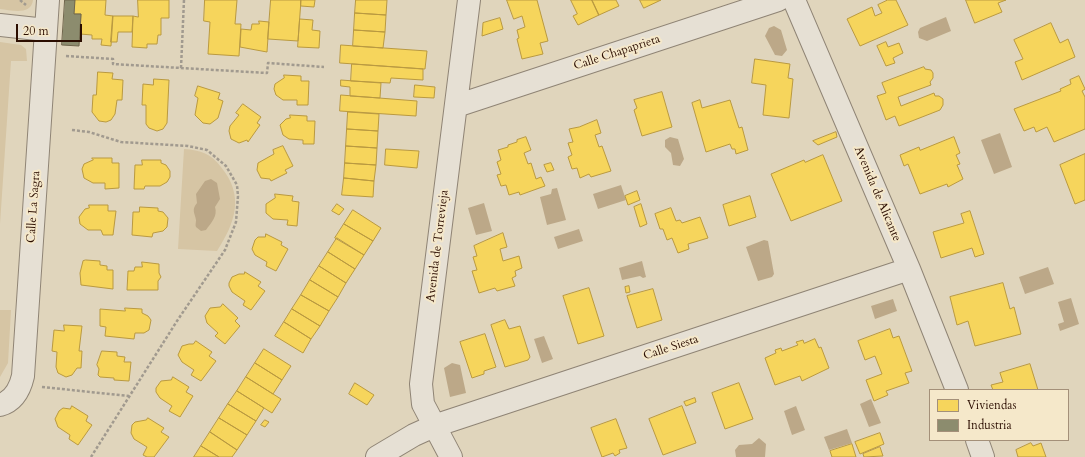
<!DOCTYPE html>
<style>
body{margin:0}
#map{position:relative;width:1085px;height:457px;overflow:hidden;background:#e0d5bc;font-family:Cardo,serif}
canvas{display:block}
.legend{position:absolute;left:929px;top:389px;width:140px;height:52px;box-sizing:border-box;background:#f5e8ca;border:1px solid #a49079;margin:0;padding:5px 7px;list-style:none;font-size:12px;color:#2b0d00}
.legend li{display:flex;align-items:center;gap:8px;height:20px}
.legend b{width:20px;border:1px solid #a49079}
.scale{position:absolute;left:16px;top:24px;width:66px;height:18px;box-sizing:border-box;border:2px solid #2b0d00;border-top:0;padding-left:5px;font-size:12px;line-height:14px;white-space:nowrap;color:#2b0d00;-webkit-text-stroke:3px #f5e8ca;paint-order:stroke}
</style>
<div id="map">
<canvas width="1085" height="457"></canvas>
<ul class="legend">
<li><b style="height:11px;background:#f6d55c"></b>Viviendas</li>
<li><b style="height:11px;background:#8c8c6e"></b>Industria</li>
</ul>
<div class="scale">20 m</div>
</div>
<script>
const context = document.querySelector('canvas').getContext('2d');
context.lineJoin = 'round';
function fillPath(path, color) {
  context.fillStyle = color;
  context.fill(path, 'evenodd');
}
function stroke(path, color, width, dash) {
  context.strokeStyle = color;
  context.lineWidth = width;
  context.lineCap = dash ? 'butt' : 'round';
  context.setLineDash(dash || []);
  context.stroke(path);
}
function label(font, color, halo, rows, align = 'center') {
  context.font = font + ' Cardo,serif';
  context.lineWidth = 4;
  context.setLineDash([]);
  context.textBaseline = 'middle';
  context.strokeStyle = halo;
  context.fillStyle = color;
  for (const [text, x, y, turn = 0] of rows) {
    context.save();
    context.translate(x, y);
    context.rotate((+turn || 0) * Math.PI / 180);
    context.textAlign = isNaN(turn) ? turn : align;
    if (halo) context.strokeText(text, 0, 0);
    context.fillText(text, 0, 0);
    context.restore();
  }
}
const green = new Path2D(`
 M0 0H33C31 16 11 10 0 9Z
 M0 42 21 45 26 49 27 61H11L0 224Z
 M184 149C201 150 211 154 221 167 245 196 235 223 217 251L178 249Z
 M0 310H11L8 363 0 377Z`);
const water = new Path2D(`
 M946 17 951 31 927 41 919 38 918 32 920 28Z
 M774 26 781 30 787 50 782 56 775 55 765 36 769 28Z
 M1000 133 1012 167 994 174 981 140Z
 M670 137 678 139 684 159 680 166 673 165 671 153 665 147V140Z
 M211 179 217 183 220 199 215 207C218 216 211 223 206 230L201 231 196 227C195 225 196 223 196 220 195 213 191 210 197 203L196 194 205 181Z
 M621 185 626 200 598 209 593 194Z
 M557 188 566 220 547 225 540 197 551 194 552 189Z
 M484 203 492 231 476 235 468 208Z
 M579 229 583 241 558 249 554 237Z
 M764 240 768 241 774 274 772 277 758 281 746 247Z
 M642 261 646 277 643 278 640 276 622 280 619 268Z
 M1048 267 1054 284 1025 294 1019 277Z
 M1071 298 1079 324 1060 331 1058 324 1064 322 1058 302Z
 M893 299 897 311 875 319 871 306Z
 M544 336 553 359 542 363 534 339Z
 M452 363 460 365 466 393 450 397 444 368Z
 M871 399 881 423 869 427 860 404Z
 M796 406 805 430 792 435 784 411Z
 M847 429 852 443 829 450 824 437Z
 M759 438 766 444 765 457H736L735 450 739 445 752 444Z`);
const homes = new Path2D(`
 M75 0H106L105 15 113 16 111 46 101 45 102 39H92V35L80 34 81 14H74Z
 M138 0H169V18H161V35H158L157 44H147V48L132 47 133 16 138 17Z
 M205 0H237L235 24H241L239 56 208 54 210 22 204 21Z
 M271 0H301L298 41 268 39Z
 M301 0H315L314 7 301 6Z
 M356 0H387L386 15 355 13Z
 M507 0H537L548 41 540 43 543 54 522 59 517 39 519 38 517 30 525 27 522 16 514 19Z
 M571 0H592L599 15 578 25 573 16 577 14Z
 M592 0H616L619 6 599 15Z
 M640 0H661L644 8Z
 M888 0H896L908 25 860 46 847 19 872 7 875 16 882 13 878 5Z
 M966 0H1006L998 3 1002 12 975 23Z
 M355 13 386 15 385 32 354 30Z
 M113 16H133L132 32H118L117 42H111Z
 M500 18 503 29 482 36 483 23Z
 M300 19 313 20 312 30 320 31 319 48 298 47Z
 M259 21 269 22 267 52 240 47 241 29 251 30 252 24H259Z
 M1051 23 1060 43 1068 39 1075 57 1022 80 1015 62 1023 59 1014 40Z
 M354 30 385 32 383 48 353 46Z
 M886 42 888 47 899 43 903 53 893 58 895 63 886 66 877 46Z
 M341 45 427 51 425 69 340 63Z
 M755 59 790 64 788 78 793 79 789 118 763 115 766 85 752 83Z
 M352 64 423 69V80L391 78 390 83 351 81Z
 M924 67 925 69 931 70 933 73V78L930 82 931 85 898 97 901 106 934 93 935 96H939L943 99V105L940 110 899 126 895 116 886 120 877 96 886 93 882 83Z
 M98 72 113 73 112 79 123 80 122 100H117L115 114 111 120 106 122 99 121 92 112 93 95H96Z
 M284 75 301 76V81H309L308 105H297V100H283L276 95 274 89 275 84 284 78Z
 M1079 76 1085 89 1082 91 1085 97V129L1054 142 1047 127 1036 132 1034 127 1024 131 1014 109 1061 91 1060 89 1071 84 1070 80Z
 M154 79 169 80 167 123 163 129 157 131 149 128 146 124V105H142L143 84 153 85Z
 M341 80 381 83 380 98 350 96V87L341 86Z
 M415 85 435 87 434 98 414 97Z
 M198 86 220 93 218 99 223 101 218 118 210 124 203 123 195 115 198 98 195 96Z
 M662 92 672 127 642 136 634 110 637 108 634 100Z
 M341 95 417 101 416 116 340 111Z
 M700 100 702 108 730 100 739 128 742 127 748 150 736 154 735 149H732L730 144 706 152 692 103Z
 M243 104 261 117 257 123 260 125 248 142 247 140 239 143 231 139 229 131 230 126 239 115 236 113Z
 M348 112 379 114 378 131 347 129Z
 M290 115 307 116V121H315L314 144H303V140L289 139 283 135 280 125 286 119 290 118Z
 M597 120 601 133 595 135 599 147 602 146 611 171 591 177 589 174 580 178 577 168 572 169 568 157 572 155 568 143 573 142 569 129 579 127Z
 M347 129 378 131 377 148 346 146Z
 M836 132 837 137 818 145 813 141Z
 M526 137 531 150 524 153 528 164 531 163 536 179 541 177 545 186 520 195 519 192 509 195 506 185 501 186 497 175 501 174 497 162 501 160 498 150 508 147V145L517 142V140Z
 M954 137 960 153 956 155 960 164 957 165 963 179 948 187 947 184 920 194 908 164 904 166 900 155 919 147 920 150Z
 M283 146 293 166 285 170 287 173 271 181 270 179 261 178 257 170 258 163 274 154 273 150Z
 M346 146 377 148 376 165 345 163Z
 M386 149 419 151 417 168 385 165Z
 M1085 154V200L1075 204 1060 165Z
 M823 155 842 201 791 221 771 174 804 160 805 162Z
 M92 158H112V163H119V188L105 189V183H93L84 178 82 169 84 164 93 160Z
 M142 160H161V163L166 165 170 171V177L167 182 160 186H145L144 189H134L135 165H142Z
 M345 163 376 165 374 181 344 178Z
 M551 163 554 170 547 172 544 165Z
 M344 178 374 181 373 197 342 195Z
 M637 191 640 200 628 205 625 196Z
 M275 194 293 196 292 201 299 202 297 226 287 225 288 220 273 219 266 213V204L275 198Z
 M750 196 756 217 729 226 723 205Z
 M337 204 344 209 339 215 332 211Z
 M641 204 647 224 640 227 634 207Z
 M89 205H108V211H116L113 235H103L101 230H88L80 224 79 217 85 209 89 208Z
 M140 207 158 208V211L163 212 168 218 167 227 163 231 153 233 152 237 132 235 133 212H139Z
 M671 208 676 221 680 220 682 223 700 217 708 238 688 244 689 249 678 253 672 238 667 240 663 229H660L655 214Z
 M353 210 381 228 373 241 344 224Z
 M970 211 984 254 975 257 972 248 941 258 933 232 964 223 961 214Z
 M344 224 373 241 364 255 335 238Z
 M503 233 507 247 500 249 503 261 519 256 522 268 515 271 516 276 512 278 515 286 497 291 495 288 479 293 472 271 477 270 473 257 477 256 474 246Z
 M266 234 282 242 281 245 288 249 276 271 266 266 267 262 255 255 252 249 255 240 258 237H265Z
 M337 238 364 255 355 269 328 252Z
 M328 252 355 269 346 283 319 266Z
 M86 260 100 261V265L107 266V270H113V289L81 285 80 273 83 261Z
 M142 262 159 264V273L161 277 158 281V290H127L128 271H134L135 267H142Z
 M319 266 346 283 338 297 310 280Z
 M245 272 261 282 258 286 265 291 251 310 243 305 245 301 232 292 229 286V283L232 277 239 274H244Z
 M310 280 338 297 329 311 301 295Z
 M1003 283 1010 309 1014 307 1021 334 975 346 968 321 957 325 950 297Z
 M629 286 630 292 626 293 625 287Z
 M589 288 604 336 578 344 563 296Z
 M653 289 662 320 637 328 627 296Z
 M301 295 329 311 320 326 292 309Z
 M223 304 238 318 235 321 240 326 225 344 215 336 218 333 207 323 205 316 210 308 220 307Z
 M125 308 142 309V313L148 316 151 320 149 330 144 333H135L134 339 105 336 106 327 100 326V309L125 311Z
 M292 309 320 326 311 339 284 322Z
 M505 320 509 329 520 326 530 357 528 360 505 367 491 325Z
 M284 322 311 339 303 353 275 336Z
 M64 325 82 326 79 351H82L81 368H77L72 375 66 377 58 373 56 367 57 352 52 351 54 330 64 331Z
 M890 329 893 338 899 336 912 371 905 373 909 383 886 391 888 395 874 401 866 380 882 374 875 356 865 360 858 341Z
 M485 334 496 367 484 371V374L472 378 460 342Z
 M815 339 819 348 821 347 829 368 802 381 800 376 775 385 765 358 776 353 775 350 781 348 782 351 798 345 796 342 803 340 804 343Z
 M196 341 212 352 209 356 216 361 201 381 191 375 194 370 182 362 178 355 182 346 189 344H193Z
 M264 349 291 366 282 380 255 363Z
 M102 351 117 352V356L125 357 124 362H131L129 381 114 380V378L100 377 98 375 99 369 97 365Z
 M255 363 282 380 273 394 246 377Z
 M1030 364 1038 390H993L991 385 1003 382 1000 373Z
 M173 377 189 387 186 392 193 396 180 417 169 411 172 406 160 398 156 392V388L161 381 171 380Z
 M246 377 281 399 272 413 237 391Z
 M355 383 374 395 367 405 349 394Z
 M739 383 753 419 725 429 712 393Z
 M237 391 264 408 256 421 228 404Z
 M695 398 696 402 686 406 684 402Z
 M228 404 256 421 247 435 219 418Z
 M72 406 88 416 86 421 92 425 78 445 69 439 70 435 58 427 55 419 59 411 63 408 70 409Z
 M682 406 696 443 663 455 649 419Z
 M148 418 164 428 161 432 169 437 154 457H147L143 455 147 447 134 439 131 433 132 425 135 422 146 420Z
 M219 418 247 435 237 450 210 432Z
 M616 419 627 448 619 450 620 453 615 456 613 453 602 457 591 428Z
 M265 420 269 422 265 427 261 425Z
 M210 432 237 450 232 457H219L201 446Z
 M880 433 884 444 860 454 855 442Z
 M1031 443 1033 446 1041 443 1046 457H1018L1016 450Z
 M852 444 856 457H832L830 451Z
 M201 446 219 457H194Z
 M880 447 883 456 864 457 863 454Z`);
const industry = new Path2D(`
 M65 0H75L74 14H81L79 46 62 45Z`);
const path = new Path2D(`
 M20 0 26 5
 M66 56 113 59V64L267 73 268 63 324 67
 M181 68 184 0
 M72 130 89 132 121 142 188 146 207 150 226 166 237 185 238 196 236 222 225 250 177 321 91 457
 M42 387 129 396`);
const minor = new Path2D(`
 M794 0 909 269 957 390
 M0 25 46 30
 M456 106 778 0
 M0 405C14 401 20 389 23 376L48 0
 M977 440 983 457
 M377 457 414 435 434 426 909 269
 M451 457 423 404 421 384 469 0`);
const streetNames = [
 ["Calle Chapaprieta",617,53,-18],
 ["Avenida de Alicante",877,194,67],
 ["Calle La Sagra",34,207,-86],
 ["Avenida de Torrevieja",438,246,-83],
 ["Calle Siesta",671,348,-18]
];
fillPath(green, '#d6c5a4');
fillPath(water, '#bca888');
fillPath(homes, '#f6d55c');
stroke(homes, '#b99940', 1);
fillPath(industry, '#8c8c6e');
stroke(industry, '#6f664d', 1);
stroke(minor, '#8f8475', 24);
stroke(path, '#a19a8f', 2.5, [3, 2]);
stroke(minor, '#e6e0d4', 22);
label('12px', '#2b0d00', '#f5e8ca', streetNames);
</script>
